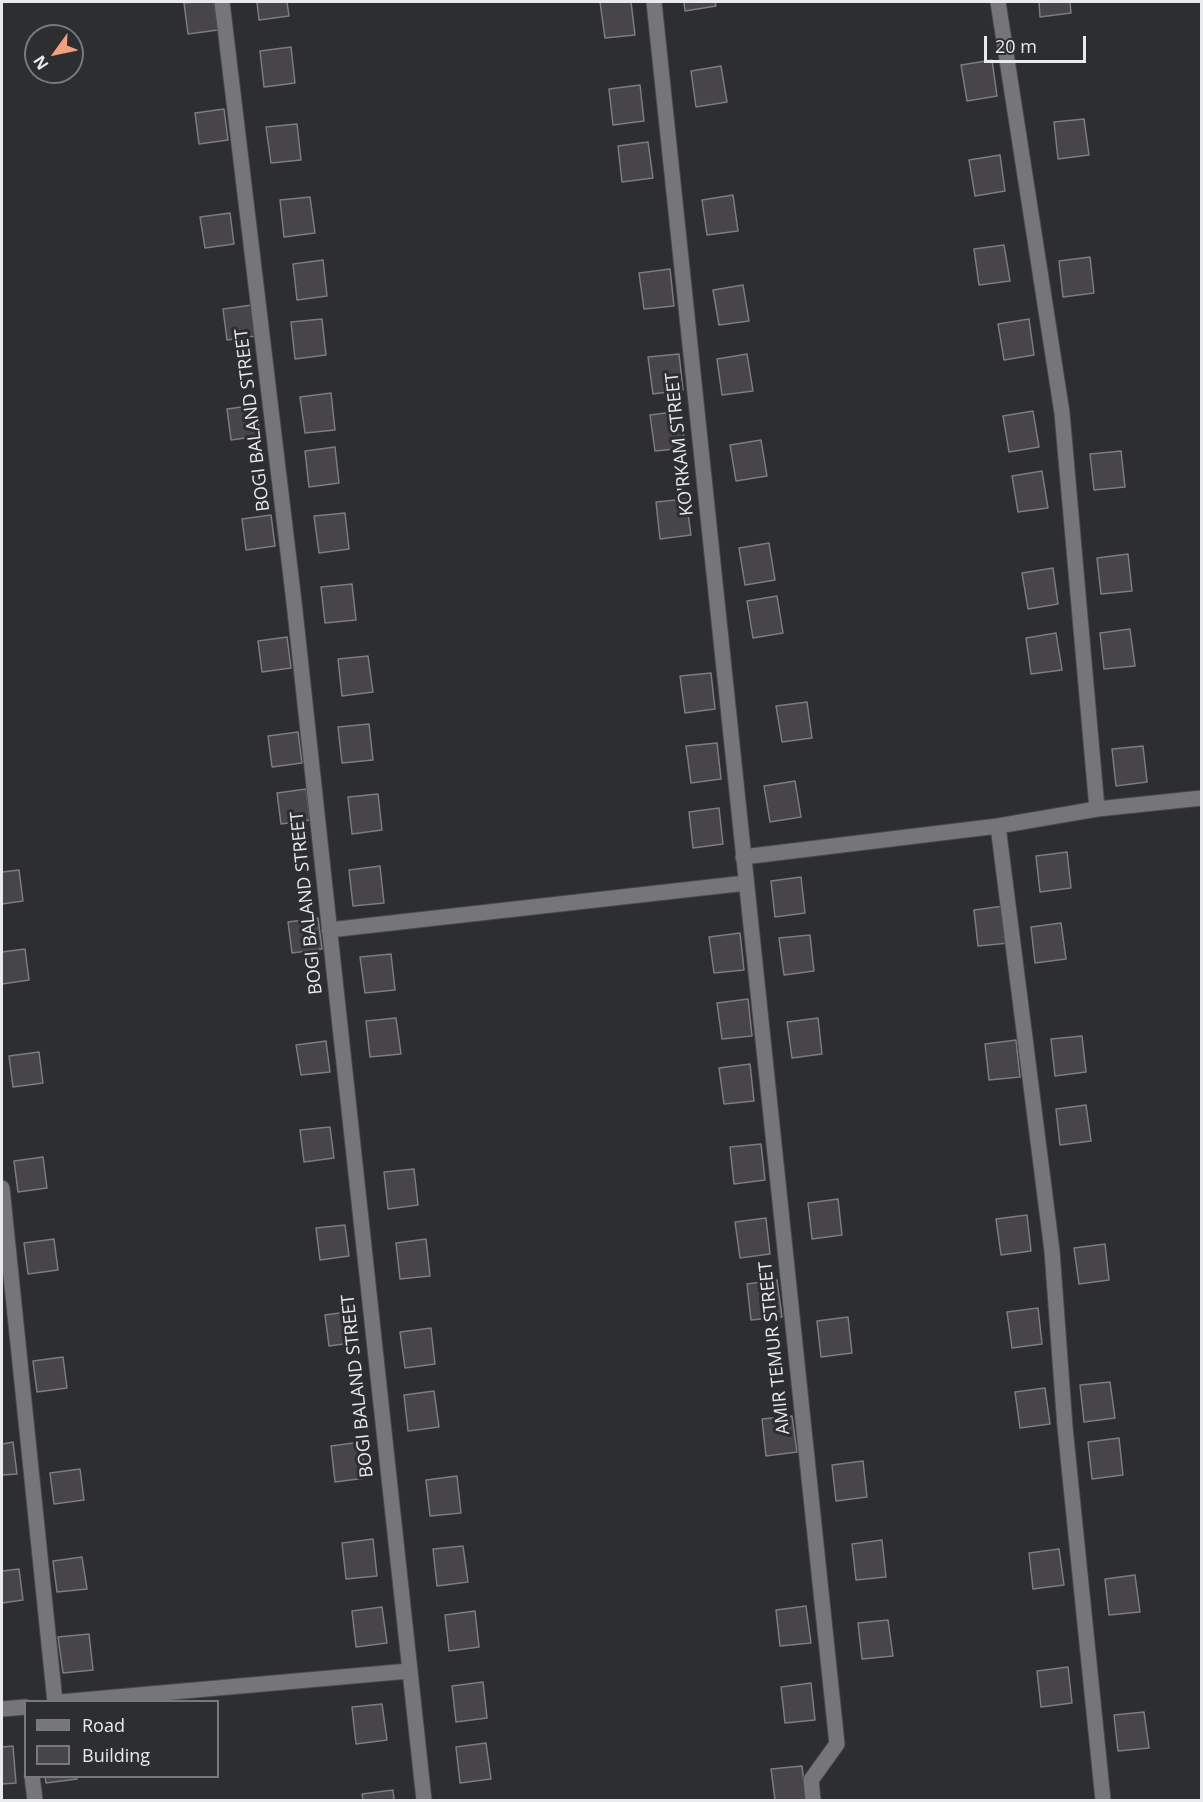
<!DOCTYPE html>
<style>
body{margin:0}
#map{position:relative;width:1203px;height:1802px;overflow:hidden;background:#2d2e30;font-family:"Open Sans",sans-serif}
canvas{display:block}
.frame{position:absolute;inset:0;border:3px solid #e9eaec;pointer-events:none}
.legend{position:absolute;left:24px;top:1700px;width:195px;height:78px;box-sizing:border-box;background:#2d2e30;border:2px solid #78797b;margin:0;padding:8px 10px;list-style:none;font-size:18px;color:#e9eaec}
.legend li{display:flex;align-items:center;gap:12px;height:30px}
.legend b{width:30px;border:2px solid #78797b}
.north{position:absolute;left:24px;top:24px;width:60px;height:60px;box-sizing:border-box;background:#2d2e30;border:2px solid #78797b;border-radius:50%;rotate:237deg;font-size:16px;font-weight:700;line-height:24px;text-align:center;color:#e9eaec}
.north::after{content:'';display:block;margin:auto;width:21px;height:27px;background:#f2a07f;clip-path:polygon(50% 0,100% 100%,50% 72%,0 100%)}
.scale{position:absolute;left:984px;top:36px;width:102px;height:27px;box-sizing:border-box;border:3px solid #e9eaec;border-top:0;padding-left:8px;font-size:18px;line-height:21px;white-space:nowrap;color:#e9eaec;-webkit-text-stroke:4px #2d2e30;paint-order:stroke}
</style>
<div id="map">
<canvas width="1203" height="1802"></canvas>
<div class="frame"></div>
<ul class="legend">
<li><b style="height:8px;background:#76767a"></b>Road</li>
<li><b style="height:16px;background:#474548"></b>Building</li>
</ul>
<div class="north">N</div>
<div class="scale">20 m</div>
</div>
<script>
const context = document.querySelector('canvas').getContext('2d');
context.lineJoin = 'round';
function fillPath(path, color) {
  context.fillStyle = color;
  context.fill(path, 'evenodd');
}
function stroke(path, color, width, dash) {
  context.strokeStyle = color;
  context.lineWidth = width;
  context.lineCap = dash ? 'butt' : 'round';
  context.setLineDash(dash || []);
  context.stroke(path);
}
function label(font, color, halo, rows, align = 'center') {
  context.font = font + ' "Open Sans",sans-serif';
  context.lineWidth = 6;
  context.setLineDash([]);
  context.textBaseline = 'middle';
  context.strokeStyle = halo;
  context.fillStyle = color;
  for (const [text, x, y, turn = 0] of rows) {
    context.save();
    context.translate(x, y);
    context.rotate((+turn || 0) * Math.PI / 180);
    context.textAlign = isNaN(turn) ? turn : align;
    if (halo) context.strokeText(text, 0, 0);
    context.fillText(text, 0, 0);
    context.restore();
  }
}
const building = new Path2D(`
 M196 2H214L218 30 188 34 184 3Z
 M257 2H287L289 16 259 20Z
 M600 2H631L635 35 605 38Z
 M684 2H715L716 6 685 11Z
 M1039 2H1070L1071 13 1040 17Z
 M291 47 295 83 264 87 260 51Z
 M992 60 997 96 967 101 961 65Z
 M721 66 727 102 696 107 691 71Z
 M640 85 644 121 613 125 609 89Z
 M224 109 228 140 199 144 195 113Z
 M1084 119 1089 155 1058 159 1054 122Z
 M297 124 301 160 271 163 266 127Z
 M648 142 653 178 622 182 618 146Z
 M1000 155 1005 191 975 196 969 160Z
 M733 195 738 231 707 235 702 200Z
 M310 197 315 233 284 237 280 200Z
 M230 213 234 244 205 248 200 217Z
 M1004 245 1010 281 979 285 974 249Z
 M1090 257 1094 293 1063 297 1059 261Z
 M323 260 327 296 297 300 293 264Z
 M670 269 674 306 644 309 639 273Z
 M743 285 749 321 719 325 713 290Z
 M252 305 256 336 227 340 223 309Z
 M322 319 326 355 295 359 291 322Z
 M1029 319 1034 355 1004 360 998 324Z
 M679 354 683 390 653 394 648 357Z
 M747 354 753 391 722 395 717 359Z
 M331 393 335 430 305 433 300 397Z
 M256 405 260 436 231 440 227 409Z
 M681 411 685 448 655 451 650 415Z
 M1033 411 1039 447 1009 452 1003 416Z
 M761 440 767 476 736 481 730 445Z
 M335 447 339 483 309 487 305 451Z
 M1121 451 1125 487 1094 490 1090 454Z
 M1042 471 1048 508 1018 512 1012 476Z
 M686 499 691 535 660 539 656 502Z
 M345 513 349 549 319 553 314 516Z
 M271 515 275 546 246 550 242 519Z
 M769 543 775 580 745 585 739 548Z
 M1128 554 1132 591 1101 594 1097 558Z
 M1053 568 1058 604 1028 609 1022 573Z
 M352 584 356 620 325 623 321 587Z
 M777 596 783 633 753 638 747 601Z
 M1130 629 1135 666 1104 669 1100 633Z
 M1056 633 1062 670 1031 674 1026 638Z
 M287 637 291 668 262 672 258 641Z
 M368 656 373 692 342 696 338 659Z
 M711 673 715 709 685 713 680 676Z
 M807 702 812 738 782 742 776 706Z
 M369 724 373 760 342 763 338 727Z
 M298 732 302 763 272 767 268 736Z
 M717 743 721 779 691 783 686 746Z
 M1143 746 1147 782 1116 786 1112 749Z
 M795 781 801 817 770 822 764 786Z
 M306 789 310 820 281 824 277 793Z
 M378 794 382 830 352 834 348 797Z
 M719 808 723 844 693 848 689 812Z
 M1067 852 1071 888 1040 892 1036 856Z
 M380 866 384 903 353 906 349 870Z
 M19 870 23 901 2 904V872Z
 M801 877 805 913 775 917 771 881Z
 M1004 906 1009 943 978 946 974 910Z
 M318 918 322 949 292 953 288 922Z
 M1061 923 1066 959 1035 963 1031 927Z
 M740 933 744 970 714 973 709 937Z
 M810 935 814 971 784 975 779 938Z
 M25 949 29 980 2 984V952Z
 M391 954 395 990 365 993 360 957Z
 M748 999 752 1036 722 1039 717 1003Z
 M396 1018 401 1054 370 1057 366 1021Z
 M818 1018 822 1054 792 1058 787 1022Z
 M1082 1036 1086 1072 1055 1076 1051 1039Z
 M1016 1040 1020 1077 989 1080 985 1044Z
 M326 1041 330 1072 301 1075 296 1045Z
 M39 1052 43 1083 13 1087 9 1056Z
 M750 1064 754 1101 724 1104 719 1068Z
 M1086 1105 1091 1141 1060 1145 1056 1109Z
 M330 1127 334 1158 304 1162 300 1130Z
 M761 1144 765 1180 734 1184 730 1147Z
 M43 1157 47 1188 18 1192 14 1161Z
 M414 1169 418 1205 388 1209 384 1172Z
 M838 1199 842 1235 812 1239 808 1203Z
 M1027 1215 1031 1251 1001 1255 996 1219Z
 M766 1218 770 1254 740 1258 735 1222Z
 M345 1225 349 1256 320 1260 316 1228Z
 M54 1239 58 1270 28 1274 24 1243Z
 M426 1239 430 1276 400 1279 396 1243Z
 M1105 1244 1109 1280 1079 1284 1074 1248Z
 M777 1280 782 1317 751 1320 747 1284Z
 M1038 1308 1042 1344 1012 1348 1007 1312Z
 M354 1311 358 1342 329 1346 325 1315Z
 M848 1317 852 1353 821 1357 817 1321Z
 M431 1328 435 1364 405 1368 400 1332Z
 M63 1357 67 1388 37 1392 33 1361Z
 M1110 1382 1115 1418 1084 1422 1080 1385Z
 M1045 1388 1050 1424 1020 1428 1015 1392Z
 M434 1391 439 1427 408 1431 404 1395Z
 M792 1416 797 1452 766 1456 762 1419Z
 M1119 1438 1123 1475 1092 1479 1088 1442Z
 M13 1442 17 1474 2 1475V1444Z
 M361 1442 366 1478 335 1482 331 1446Z
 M863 1461 867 1497 836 1501 832 1465Z
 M80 1469 84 1500 54 1504 50 1473Z
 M457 1476 461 1513 430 1516 426 1480Z
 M373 1539 377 1576 346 1579 342 1543Z
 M882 1540 886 1577 856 1580 852 1544Z
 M463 1546 468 1582 437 1586 433 1549Z
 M1059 1549 1064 1585 1033 1589 1029 1553Z
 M82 1557 87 1589 57 1592 53 1561Z
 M19 1569 23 1600 2 1603V1571Z
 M1135 1575 1140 1612 1109 1615 1105 1579Z
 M806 1606 811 1643 780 1646 776 1610Z
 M382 1607 387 1643 356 1647 352 1611Z
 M475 1611 479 1647 449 1651 445 1615Z
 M888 1620 893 1656 862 1659 858 1623Z
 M89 1634 93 1670 63 1673 58 1637Z
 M1068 1667 1072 1703 1041 1707 1037 1671Z
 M483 1682 487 1718 456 1722 452 1686Z
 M811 1683 815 1720 785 1723 781 1687Z
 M382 1704 387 1740 356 1744 352 1707Z
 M1144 1712 1149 1748 1118 1751 1114 1715Z
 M486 1743 491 1779 460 1783 456 1747Z
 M13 1746 16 1783 2 1784V1747Z
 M802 1766 806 1800H775L771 1769Z
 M45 1776H76L77 1779 46 1783Z
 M393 1790 394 1800H363L362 1794Z`);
const minor = new Path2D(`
 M222 2 294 602 424 1800
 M654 2 837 1744 811 1780 813 1800
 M1097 809 1202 798
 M998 826 1052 1251 1065 1427 1103 1800
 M743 857 998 826 1097 809 1062 413 998 2
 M329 930 746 883
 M2 1188 55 1702
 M60 1702 409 1671
 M2 1709 26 1707
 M32 1776 35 1800`);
const streetNames = [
 ["BOGI BALAND STREET",253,420,-97],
 ["KO'RKAM STREET",680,444,-96],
 ["BOGI BALAND STREET",307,903,-96],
 ["AMIR TEMUR STREET",775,1348,-96],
 ["BOGI BALAND STREET",358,1386,-96]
];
fillPath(building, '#474548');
stroke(building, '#7d7c7f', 1.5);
stroke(minor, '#48494b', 17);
stroke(minor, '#76767a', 15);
label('18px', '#e9eaec', '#2d2e30', streetNames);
</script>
